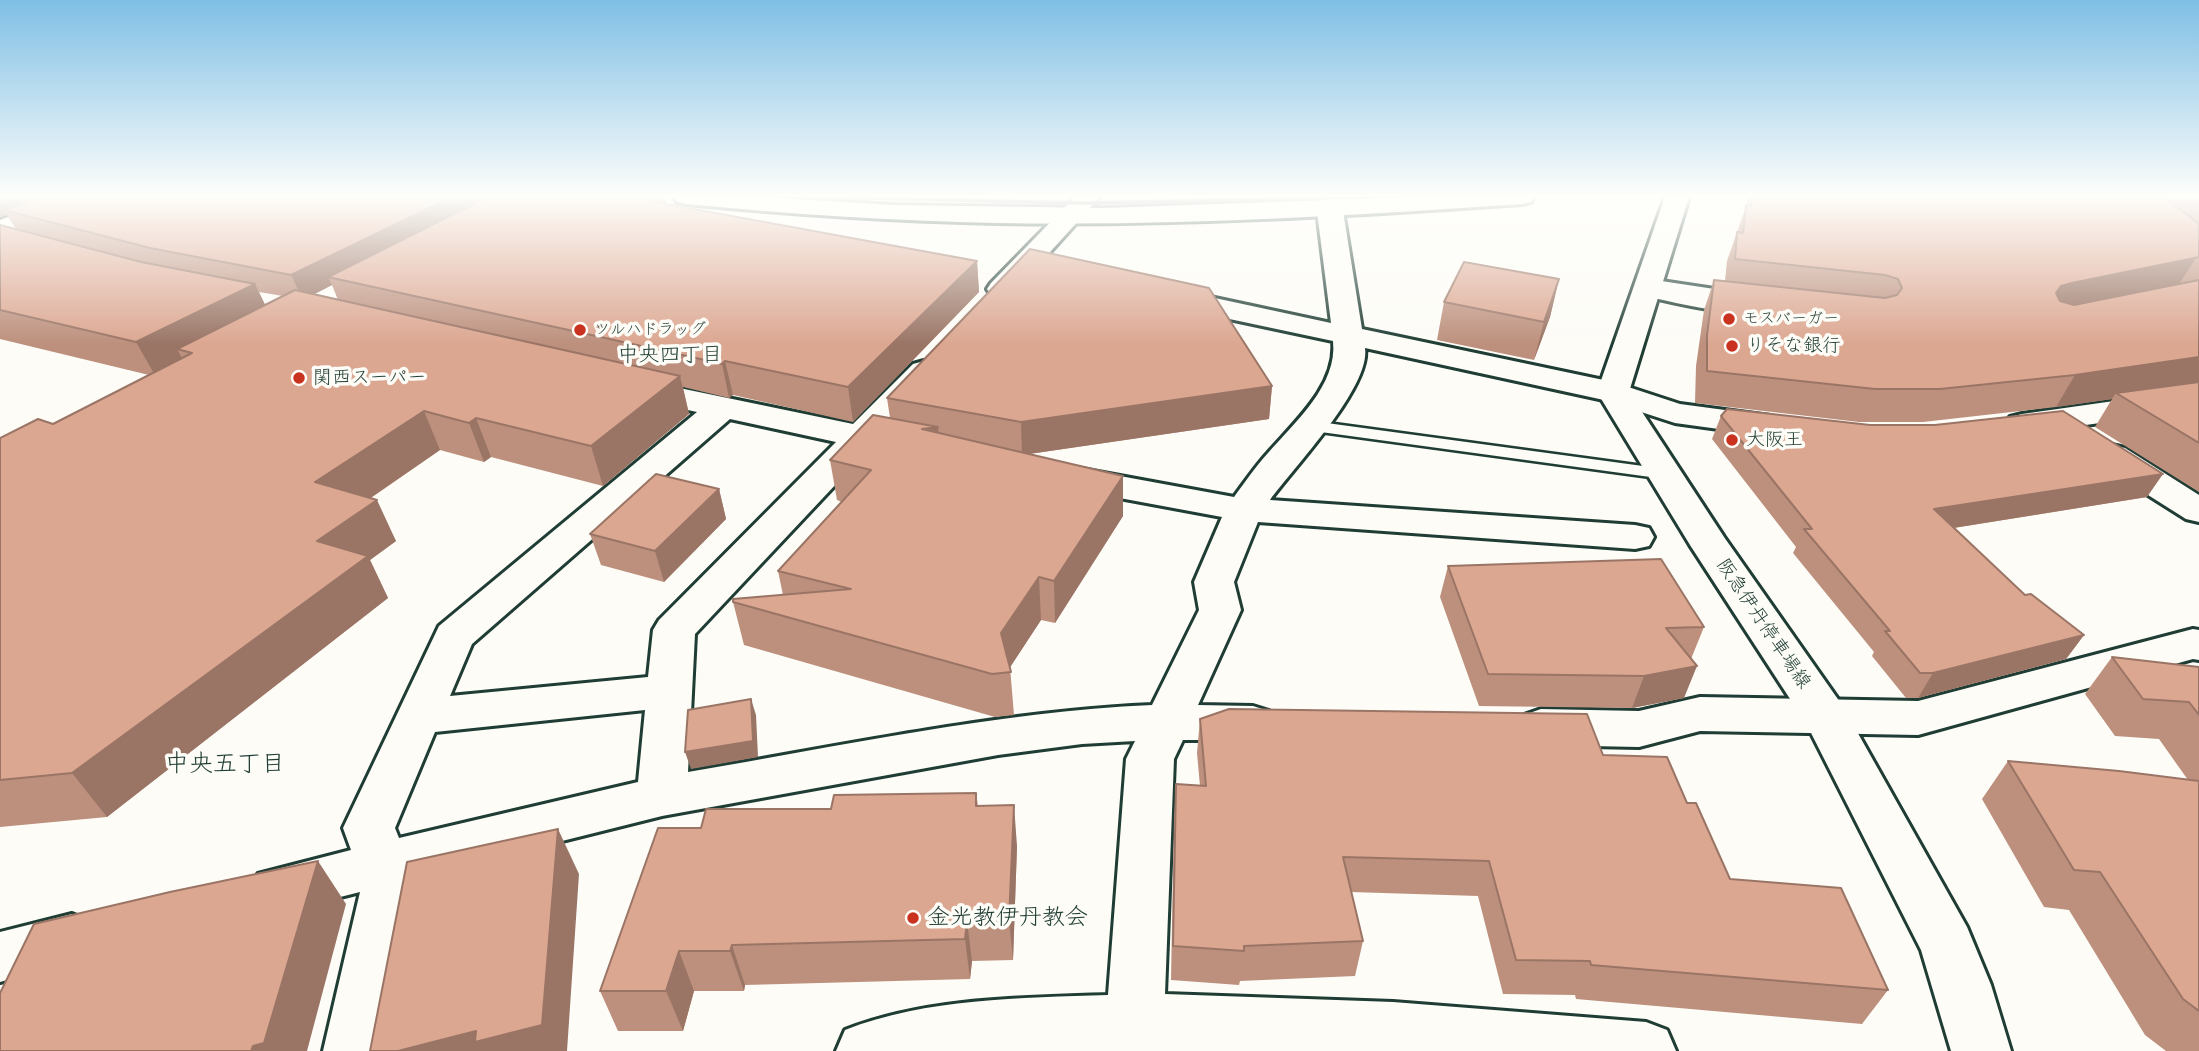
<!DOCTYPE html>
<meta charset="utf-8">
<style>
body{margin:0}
canvas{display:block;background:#fdfcf7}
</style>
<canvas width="2199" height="1051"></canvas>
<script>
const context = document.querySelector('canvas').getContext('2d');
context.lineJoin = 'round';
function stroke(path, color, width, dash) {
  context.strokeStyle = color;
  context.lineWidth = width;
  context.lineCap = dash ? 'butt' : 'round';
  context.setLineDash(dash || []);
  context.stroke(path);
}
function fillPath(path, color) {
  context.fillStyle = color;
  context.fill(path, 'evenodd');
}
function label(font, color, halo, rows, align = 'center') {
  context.font = font + ' Sriracha,"Klee One",sans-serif';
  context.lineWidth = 7;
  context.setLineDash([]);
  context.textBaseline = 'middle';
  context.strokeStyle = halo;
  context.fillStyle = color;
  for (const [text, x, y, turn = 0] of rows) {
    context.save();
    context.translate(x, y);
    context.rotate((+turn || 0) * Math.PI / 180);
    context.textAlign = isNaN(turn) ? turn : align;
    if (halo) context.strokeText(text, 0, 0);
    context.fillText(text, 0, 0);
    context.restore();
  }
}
const lane = new Path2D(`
 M1312 421 1665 469 1674 474 1665 479 1306 430 1303 426Z`);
const street = new Path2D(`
 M62 197H96L93 202 0 237V220Z
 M1075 197H1100L1011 295 1001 298 991 295 987 289 991 283Z
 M1324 197H1348L1343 211 1362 329 1613 382 1680 404 1770 416 1782 419 1787 426 1782 433 1770 436 1675 423 1604 400 1365 348C1371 387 1293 468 1270 500L1635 525 1649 528 1654 537 1649 546 1635 549 1258 522 1234 582 1241 610 1198 705 1253 706 1269 711 1276 723 1269 735 1253 740H1183L1174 759 1165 994 1393 1002 1646 1022 1667 1030 1676 1051H836L845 1030C926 998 1021 998 1108 995L1126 759 1135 741 1082 744 998 755 662 816 414 878 416 883 383 1051H323L360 892 277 913 258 906 250 890 258 874 351 850 343 828 439 626 697 412 624 396 620 389 624 382 636 379 853 424 913 364 924 361 935 364 940 371 885 431 917 439 923 446 917 453 905 457 869 449 695 634 688 772C842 746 996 712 1152 705L1199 610 1194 582 1222 517 1071 489 1058 486 1053 478 1058 470 1071 467 1234 497C1245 482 1256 466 1268 453 1294 423 1338 385 1333 341L1173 307 1163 304 1158 298 1163 292 1173 289 1331 323 1317 211ZM730 419 836 442 659 620 653 630 648 677 450 696 472 644ZM645 710 638 782 399 838 395 828 435 732Z
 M1648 279 1761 296 1771 299 1776 305 1771 311C1741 319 1670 302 1638 294L1634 288 1638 282Z
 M2199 389V409L2022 434 2010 431 2005 424 2010 417 2022 414Z
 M2112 445 2125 448 2199 495V522L2186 519 2099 464 2094 456 2099 448Z
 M2193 629 2199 630V660L2193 659 1918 735 1700 731 1639 747 1541 745 1524 739 1518 727 1524 715 1541 709 1639 711 1700 697 1918 701Z
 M72 914 92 922 100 939 92 956 0 982V932Z`);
const secondary = new Path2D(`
 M674 197H764L894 205 1104 208 1415 197H1534L1531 202 1522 204C1348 216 1173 226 998 223 894 221 790 214 686 204L677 202Z
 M1665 197H1689L1629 392 1724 537 1842 705 1967 927 1991 985 2011 1051H1951L1921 950 1807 725 1690 545 1597 392Z`);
const rail = new Path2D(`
 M822 197 1086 203 1351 197`);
const wall = new Path2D(`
 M0 197H665L666 204 977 261 979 292 853 422 733 395 729 398 683 387 689 414 603 486 491 457 484 462 440 450 371 498 396 541 370 560 388 598 107 817 0 827V438L53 424 149 375 0 339V225L16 229 7 215 0 217ZM332 285 338 300 314 294ZM259 292 283 296 265 305Z
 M1749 197H2199V492L2095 427 2112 399 2056 407 1923 422H1859L1695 403 1696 366 1704 310 1714 280 1725 281 1727 261Z
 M1559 279 1550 317 1534 360 1437 340 1444 302Z
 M1272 386 1269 419 1029 454 1123 476V516L1055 623 1041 620 1010 667 1014 715 995 717 744 645 733 602 783 595 778 571 842 502 837 500 830 460 890 418 887 398Z
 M1721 416 2147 497 1954 528 2025 595 2084 635 2066 659 1918 698H1906L1872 656 1874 652 1793 553 1796 547 1712 439Z
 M719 489 726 519 664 582 601 565 590 534Z
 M1448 566 1704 627 1691 659 1684 698 1632 708 1479 706 1440 597Z
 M2112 657 2199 667V1051H2166L2145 1035 2069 910 2044 907 1982 799 2008 761 2188 780 2159 739 2115 736 2085 694Z
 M1200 719 1603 755 1687 803 1730 879 1888 990 1862 1024 1576 999 1575 995 1503 994 1478 896 1351 892 1363 941 1355 976 1240 981 1239 985 1171 980 1174 819 1176 784 1200 786 1197 753Z
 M976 793 978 806 1017 846 1013 960 972 961 970 979 745 985 744 991H694L683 1031H618L600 991 701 828 831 809Z`);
const shadedWall = new Path2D(`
 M0 197H56L4 210 7 215 0 217Z
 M452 197H502L328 277 332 285 303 300 291 275Z
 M658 197H665L671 222 650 201Z
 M2196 258 2177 287 2044 316 2056 293 2061 286Z
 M977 261 979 292 853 422 848 387Z
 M1559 279 1550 317 1534 360 1544 322Z
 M255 284 271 317 177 349 184 362 156 377 136 342Z
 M2199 357V386L2116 393 2112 399 2056 407 2075 375Z
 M725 361 733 395 729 398 722 364Z
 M680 376 689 414 603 486 591 446Z
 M1272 386 1269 419 1022 455 1021 422Z
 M424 411 440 450 335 522 315 482Z
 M476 418 491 457 484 462 469 423Z
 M938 427 942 467 922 429Z
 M2163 474 2147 497 1921 533 1934 509Z
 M1123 476V516L1055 623 1054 581Z
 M719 489 726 519 664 582 655 551Z
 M377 500 396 541 370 560 388 598 107 817 72 773 317 541Z
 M1039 577 1041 620 1007 672 1001 633Z
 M2084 635 2066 659 1918 698 1933 673Z
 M1697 666 1684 698 1632 708 1644 676Z
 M751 699 756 715 758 757 691 769 685 752Z
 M1014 805 1017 846 1013 960 1009 920Z
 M558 829 579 874 567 1051H398Z
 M318 861 346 904 307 1051H251Z
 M967 921 972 961 970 979 965 939Z
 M732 945 745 985 744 991 730 951Z
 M679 951 694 991 683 1031 666 991Z`);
const building = new Path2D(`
 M41 197H452L291 275 150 248 4 210Z
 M488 197H658L650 201 977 261 848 387 725 361 722 364 714 362 328 277Z
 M1752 197H2164L2199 224V257L2072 283 2061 286 2056 293 2060 301 2074 305 2199 280V357L2075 375 1940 389H1875L1707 371V335L1714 280 1885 298 1897 295 1902 288 1898 279 1885 275 1735 259 1737 232 1743 233 1746 205 1751 206Z
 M0 225 141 262 255 284 136 342 0 310Z
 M1030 249 1209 288 1272 386 1021 422 887 398Z
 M1464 262 1559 279 1544 322 1444 302Z
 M295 290 680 376 591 446 476 418 469 423 424 411 315 482 377 500 317 541 368 556 72 773 0 780V438L38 419 53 424 192 353 177 349Z
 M2199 382V443L2116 393Z
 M1727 409 1870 425H1935L2063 411 2163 474 1934 509 2025 595 2031 594 2084 635 1933 673H1920L1885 631H1890L1804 529H1812L1721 416Z
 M873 415 938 427 922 429 1123 476 1054 581 1039 577 1001 633 1011 672 992 674 733 602V599L851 589 778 571 871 470 830 460Z
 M656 474 719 489 655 551 590 534Z
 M1661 559 1704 627 1666 628 1697 666 1644 676 1488 674 1448 566Z
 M2112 657 2199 667V715L2189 702 2143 699Z
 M751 699 753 741 685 752 688 710Z
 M1229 709 1587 714 1603 755 1667 757 1687 803H1696L1730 879 1841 888 1888 990 1591 965 1590 961 1516 960 1489 861 1343 857 1363 941 1244 946V951L1173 946 1176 784 1206 786 1200 719Z
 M2008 761 2119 771 2199 781V1011L2183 999 2100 872 2074 870Z
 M976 793V806L1014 805 1009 920 967 921 965 939 732 945 730 951H679L666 991H600L658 828H701L706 809H831L834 795Z
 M558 829 542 1025 475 1042 476 1031 398 1051H370L407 862Z
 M318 861 264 1043 253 1046 251 1051H0V993L34 924 170 892Z`);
const markers = [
 [1729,319,7,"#c8321e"],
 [580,330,7,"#c8321e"],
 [1732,346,7,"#c8321e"],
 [299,378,7,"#c8321e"],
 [1732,440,7,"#c8321e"],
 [913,918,7,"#c8321e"]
];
const farPoinames = [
 ["モスバーガー",1743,319],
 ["ツルハドラッグ",594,330]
];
const poiNames = [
 ["りそな銀行",1746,346],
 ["関西スーパー",313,378],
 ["大阪王",1746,440]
];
const streetNames = [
 ["阪急伊丹停車場線",1763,624,56]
];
const neighbourhoodNames = [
 ["中央四丁目",670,356]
];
const nearPoinames = [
 ["金光教伊丹教会",927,918]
];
const nearNeighbourhoodnames = [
 ["中央五丁目",225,765]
];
stroke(lane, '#1f3d34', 5);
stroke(street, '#1f3d34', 6);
stroke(secondary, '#1f3d34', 6);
fillPath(lane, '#fdfcf7');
fillPath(street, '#fdfcf7');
fillPath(secondary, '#fdfcf7');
stroke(rail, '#1f3d34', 3.5);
fillPath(wall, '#bd907d');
fillPath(shadedWall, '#9a7566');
fillPath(building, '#dca791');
stroke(building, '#9a7566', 2);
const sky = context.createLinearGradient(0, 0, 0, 344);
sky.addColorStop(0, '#7fbfe5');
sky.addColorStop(0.57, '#fefefb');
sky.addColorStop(1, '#fefefb00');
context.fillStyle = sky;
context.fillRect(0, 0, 2199, 344);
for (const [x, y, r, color] of markers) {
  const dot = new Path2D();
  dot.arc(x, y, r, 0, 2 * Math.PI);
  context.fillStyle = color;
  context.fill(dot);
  stroke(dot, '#fdfcf7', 2.5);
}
label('16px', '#1f3d34', '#fdfcf7', farPoinames, 'left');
label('19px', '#1f3d34', '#fdfcf7', poiNames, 'left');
label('19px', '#1f3d34', '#fdfcf7', streetNames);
label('21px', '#1f3d34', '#fdfcf7', neighbourhoodNames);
label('23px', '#1f3d34', '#fdfcf7', nearPoinames, 'left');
label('24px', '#1f3d34', '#fdfcf7', nearNeighbourhoodnames);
</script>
